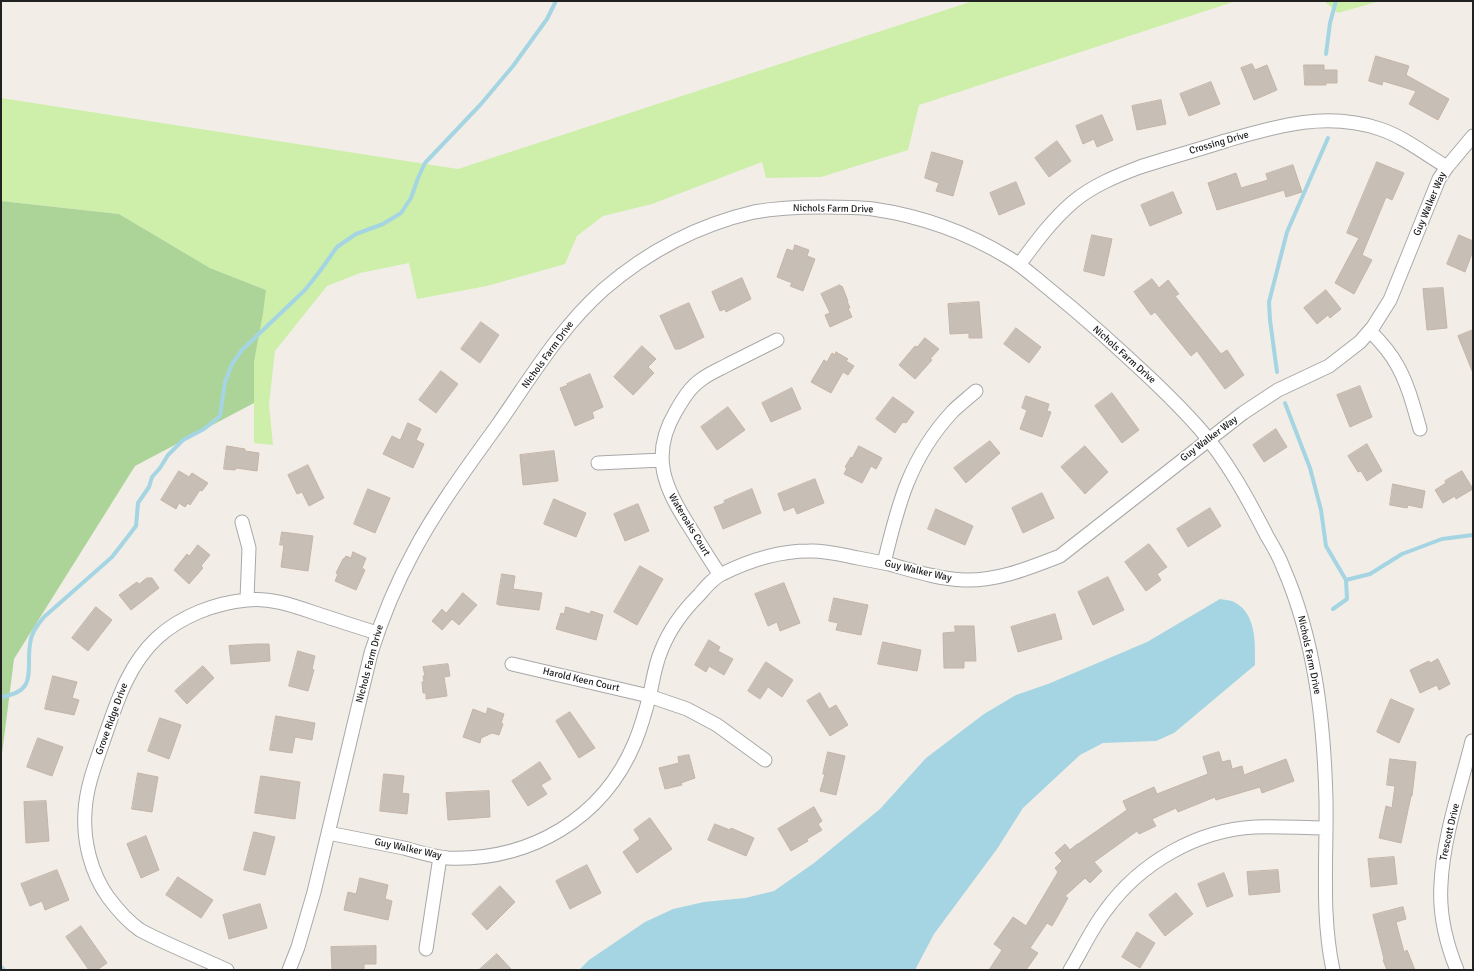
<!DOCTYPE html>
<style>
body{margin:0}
#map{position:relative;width:1474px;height:971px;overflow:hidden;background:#f2eee7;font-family:Signika,sans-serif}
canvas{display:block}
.frame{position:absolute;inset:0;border:2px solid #212121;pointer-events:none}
</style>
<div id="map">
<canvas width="1474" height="971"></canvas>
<div class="frame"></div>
</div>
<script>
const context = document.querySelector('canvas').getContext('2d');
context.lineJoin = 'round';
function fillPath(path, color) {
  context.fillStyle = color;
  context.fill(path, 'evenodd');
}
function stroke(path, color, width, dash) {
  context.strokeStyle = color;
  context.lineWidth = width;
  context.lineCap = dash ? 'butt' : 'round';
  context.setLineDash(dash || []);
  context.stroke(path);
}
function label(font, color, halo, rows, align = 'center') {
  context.font = font + ' Signika,sans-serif';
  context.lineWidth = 3.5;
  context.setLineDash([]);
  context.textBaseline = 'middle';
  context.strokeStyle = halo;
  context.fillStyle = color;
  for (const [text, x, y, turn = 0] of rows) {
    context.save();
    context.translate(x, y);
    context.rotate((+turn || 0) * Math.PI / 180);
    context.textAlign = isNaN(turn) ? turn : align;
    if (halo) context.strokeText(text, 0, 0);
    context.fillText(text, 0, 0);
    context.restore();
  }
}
const grass = new Path2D(`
 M973 1H1236L919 105 908 150 821 177 766 178 762 162 652 204 603 216 577 236 565 264 487 286 417 299 409 263 360 273 327 286 275 351 269 404 273 445 254 443V362L263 314 266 290 210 268 119 214 1 201V98L458 169Z
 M1324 1H1380L1338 13Z`);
const forest = new Path2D(`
 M1 201 119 214 210 268 266 290 263 314 254 362V403L135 466 14 659 1 762Z`);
const water = new Path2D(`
 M1220 599C1224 600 1229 600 1232 601 1257 612 1255 643 1255 665L1174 733 1156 741 1103 743 1080 755 1023 808 997 849 934 934 915 970H579L589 960 645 922 673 909 704 902 745 898 774 891 814 863 880 809 926 758 984 714 1016 695 1048 684 1147 642Z`);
const stream = new Path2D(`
 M1326 54 1330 23 1336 1
 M1277 372 1270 320 1269 302 1287 232 1328 138
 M1285 403 1310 468 1321 510 1326 546 1346 580
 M1333 609 1347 599 1346 580 1370 574 1402 554 1442 539 1473 535
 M1 697C38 691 26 672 30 644 31 633 37 625 44 617L112 557 126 539 136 526 138 503 149 487 152 477 160 468 168 455 183 440 204 429 220 416 225 382 232 364 242 350 305 290 320 271 337 247 356 234 383 224 401 213 411 198 418 178 425 163 481 104 513 66 547 19 556 1
 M1 967 4 970`);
const building = new Path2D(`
 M1376 56 1409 66 1406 75 1449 99 1438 120 1409 104 1416 91 1383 81 1382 85 1369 81Z
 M1252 64 1255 70 1267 65 1277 90 1254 100 1241 68Z
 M1304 65H1324V70H1337V83H1326V85H1305Z
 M1211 82 1220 104 1189 116 1180 94Z
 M1161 100 1166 124 1137 130 1132 106Z
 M1102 115 1113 140 1097 147 1094 139 1083 144 1076 126Z
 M1057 141 1071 161 1049 177 1035 158Z
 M932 152 963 161 953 196 936 191 939 183 925 178Z
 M1377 162 1404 173 1392 200 1386 197 1362 255 1372 260 1354 294 1335 283 1359 238 1347 233Z
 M1293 165 1302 192 1286 197 1284 190 1217 210 1208 183 1236 173 1241 188 1268 180 1266 174Z
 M1016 182 1025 204 999 215 990 193Z
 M1173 192 1182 213 1150 226 1141 205Z
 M1092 235 1112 239 1104 276 1084 271Z
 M1459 235 1473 241V251L1465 272 1447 264Z
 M795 245 809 250 807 256 815 259 803 291 790 286 792 283 777 277 787 249 793 251Z
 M742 278 751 299 726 312 725 309 720 311 712 292Z
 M1152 279 1159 288 1168 280 1179 294 1175 296 1221 354 1227 350 1244 375 1225 389 1197 351 1191 356 1155 312 1151 315 1134 292Z
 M840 285 841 287 842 286 848 301H847L850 308H848L852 317 830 327 825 315 830 313 821 294Z
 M1443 288 1447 328 1427 330 1423 289Z
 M1326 290 1341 309 1330 318 1328 315 1317 324 1304 308Z
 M979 302 982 338H969V333L950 334 948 304Z
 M689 303 704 337 680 349H675L660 316Z
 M481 322 499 335 480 363 461 349Z
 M1016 328 1041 347 1029 363 1004 344Z
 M1473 330V373L1458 336Z
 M925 338 939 349 930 359 932 360 915 379 899 365 915 346 917 347Z
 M642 346 656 359 648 367 654 373 633 395 614 377Z
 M836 352 848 359 846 361 854 366 848 375 843 372 831 393 811 382 824 360 827 362 832 353 835 355Z
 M441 371 458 384 436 413 419 400Z
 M590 374 603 407 592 412 594 418 575 426 560 388 568 385 567 384Z
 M1360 386 1372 417 1350 427 1337 395Z
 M792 388 801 409 771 422 762 403Z
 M1112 393 1139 430 1122 443 1095 406Z
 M1026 396 1049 404 1047 411 1051 412 1042 437 1020 429 1027 410 1022 408Z
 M893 397 914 412 906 423 904 422 902 423 895 433 876 419Z
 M728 407 745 430 717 450 701 427Z
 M408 423 421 429 416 440 424 444 413 468 383 454 392 436 400 440Z
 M1276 429 1287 447 1264 462 1253 445Z
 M990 441 1000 453 966 483 954 468Z
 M1367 444 1382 471 1367 481 1361 471 1358 472 1348 456Z
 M227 446 245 449V451L259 453 257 471 236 468 235 470 224 469Z
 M859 446 882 458 876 469 871 466 862 483 844 474 847 468 845 467 851 457 852 458Z
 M1085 446 1108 472 1085 494 1061 467Z
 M554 451 558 481 523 485 520 455Z
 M308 465 324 498 309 506 302 492 297 494 288 475Z
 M179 471 189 477 192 473 208 483 202 491 200 490 190 505 188 503 185 507 179 503 176 509 161 500Z
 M1462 471 1473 489 1456 499 1455 496 1443 503 1435 490 1446 483 1445 481Z
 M815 479 824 503 797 514 794 507 784 511 778 494Z
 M1393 484 1425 491 1422 508 1408 505 1407 508 1390 505Z
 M368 489 390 498 375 533 354 524Z
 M752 489 761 513 723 529 714 507 725 503 724 501Z
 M1042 493 1054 518 1023 533 1012 508Z
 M554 499 586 513 576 537 544 524Z
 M638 504 649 531 625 541 614 514Z
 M1210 508 1221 526 1188 547 1177 529Z
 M936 509 973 526 965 545 928 529Z
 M282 532 313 536 308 571 281 567 284 545H280Z
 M1149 544 1167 567 1157 574 1161 580 1146 591 1125 562Z
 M198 545 210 555 201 566 203 568 189 584 174 570 187 554 189 556Z
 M353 552 366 558 362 568 365 570 356 590 335 581 338 574 336 573 343 559H344L346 556 351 558Z
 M640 566 663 579 637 625 614 612Z
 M502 574 515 576 513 589 542 593 539 610 499 605 497 604Z
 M1108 577 1124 610 1093 625 1078 592Z
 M147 578H152L159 588 131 610 119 595 137 582 139 584Z
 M784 583 800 623 780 631 777 622 768 626 755 594Z
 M463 593 477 605 459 625 452 619 442 630 432 621 442 609 446 613Z
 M834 598 868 605 861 635 836 630 838 623 829 621Z
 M96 607 112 620 88 651 72 638Z
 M566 607 590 614 591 611 603 615 596 640 556 629 561 613 564 614Z
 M1055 614 1062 639 1018 652 1011 627Z
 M955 626H974L976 661H964V668H944L943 633 955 632Z
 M709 640 720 647 718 651 733 659 724 675 709 666 706 672 695 665Z
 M883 642 921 650 917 671 878 664Z
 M255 644H269L270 661 231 664 229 646Z
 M298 651 315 656 312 669 314 670 308 691 289 686Z
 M1438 659 1450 684 1439 690 1437 685 1420 693 1410 670 1429 661 1430 663Z
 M766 662 793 680 782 697 768 687 760 699 748 691Z
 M448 664 450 676 444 677 447 696 426 699V693H423L422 682H424L423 676H425L423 667Z
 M203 666 214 678 187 704 175 691Z
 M53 676 77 682 72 698 79 700 74 715 45 709Z
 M820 693 829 709 836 705 848 725 830 736 807 701Z
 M1391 699 1414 709 1399 743 1377 732Z
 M488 708 504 714 501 723 503 724 499 735 492 733 481 738 480 743 463 737 473 709 486 714Z
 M570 712 595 748 579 758 556 721Z
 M276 716 315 723 312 740 295 737 292 753 270 750Z
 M160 718 181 725 169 759 148 751Z
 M38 738 63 747 52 776 27 767Z
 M828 752 845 756 836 795 820 791 825 774H823Z
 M1219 752 1222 762 1230 760 1232 769 1242 766 1244 775 1286 759 1294 781 1262 793 1260 787 1216 800 1215 797 1178 812 1176 808 1152 819 1156 826 1139 834 1137 831 1094 862 1102 871 1090 883 1085 878 1065 896 1068 898 1052 926 1047 923 1030 948 1038 953 1026 970H989L1002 950 994 944 1013 917 1026 926 1058 872 1055 868 1062 861 1055 853 1065 844 1070 850 1077 844H1078L1127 810 1123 801 1154 787 1157 794 1208 774 1203 757Z
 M689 755 695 778 681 783 682 785 665 789 659 768 679 763 678 757Z
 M1390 759 1416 762 1412 796H1411L1401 843 1379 838 1386 806 1392 808 1395 786 1387 785Z
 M540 762 551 779 541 785 547 794 528 806 512 781Z
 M138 773 158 777 152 812 132 809Z
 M384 774 404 776 402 793 409 794 407 814 380 811Z
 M261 776 300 782 295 819 255 813Z
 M489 791 490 817 448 820 446 793Z
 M46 801 49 841 26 843 24 802Z
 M814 807 822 821 818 824 822 830 807 839 808 841 791 851 778 829Z
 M650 818 672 849 637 873 623 852 640 839 634 830Z
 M715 824 730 830 731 828 754 838 746 856 708 840Z
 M254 832 275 837 265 875 244 870Z
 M146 836 159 870 141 878 127 844Z
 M1394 857 1397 884 1371 887 1368 859Z
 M587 865 601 893 570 909 556 881Z
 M57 870 69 900 45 910 42 901 30 906 21 884Z
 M1278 870 1280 892 1249 895 1247 872Z
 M1224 873 1233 896 1207 907 1198 884Z
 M178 877 213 900 201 918 166 895Z
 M360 878 388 885 385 899 392 901 388 920 344 910 348 892 356 894Z
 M500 886 515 902 487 930 472 914Z
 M1176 893 1193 914 1165 936 1149 915Z
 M260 904 267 928 229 939 223 915Z
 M1403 907 1406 919 1396 922 1404 952 1407 950 1415 970H1387L1383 960 1384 959 1373 915Z
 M81 926 107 963 97 970H89L66 937Z
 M1137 932 1155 943 1140 968 1122 957Z
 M376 946V964H364V970H332L331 947Z
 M497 954 512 970H479Z`);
const minor = new Path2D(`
 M1019 265C1035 243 1052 220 1073 202 1092 186 1116 176 1140 167 1168 158 1197 150 1225 141 1277 126 1326 111 1380 129 1404 137 1425 154 1447 167
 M1370 331C1380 341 1390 352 1397 365 1408 384 1414 408 1420 429
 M598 463 662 460
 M242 522 249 548 247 599
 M884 563C898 504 910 457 953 411 960 404 968 398 976 391
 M720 575C710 560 700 544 691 529 665 489 649 456 676 411 683 399 690 387 702 379 710 373 720 369 729 364 745 356 761 348 777 340
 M512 664 649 696 687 709 717 725 765 760
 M328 833C354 838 379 843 404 848 418 852 433 857 448 858 530 861 603 819 635 742 641 727 646 710 650 694 653 680 655 665 661 651 669 630 683 611 699 595 706 587 713 578 722 574 748 561 780 551 809 551 825 550 842 555 858 558 868 560 879 562 889 564 914 571 939 579 964 580 998 581 1029 568 1060 556L1243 413 1278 390 1329 366 1360 342 1373 327 1390 300 1439 179 1447 167 1473 136
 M426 949 440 857
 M227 970C209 962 191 954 173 946 162 941 151 936 140 930 127 921 117 909 108 897 91 873 83 841 85 812 86 788 95 765 103 742 116 705 127 666 157 638 181 616 215 603 247 600 272 597 297 607 321 615 339 621 358 627 377 633
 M289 970 298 947 314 892 371 653C382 618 396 584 414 551 438 506 469 465 499 423 531 377 561 327 604 289 647 252 698 225 754 212 776 208 799 207 822 207 839 207 856 207 873 209 921 216 968 233 1009 258 1021 265 1032 275 1043 284 1063 300 1082 316 1101 333 1135 364 1169 394 1199 428 1227 460 1248 499 1267 536 1273 546 1279 556 1283 567 1315 640 1324 721 1326 800 1327 857 1321 914 1333 970
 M1070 970C1082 950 1092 928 1106 910 1140 863 1197 830 1255 827 1279 826 1302 828 1325 828
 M1457 970C1446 943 1439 913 1441 884 1443 837 1461 786 1472 741`);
const streetNames = [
 ["Crossing Drive",1219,143,-16],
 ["Guy Walker Way",1430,204,-67],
 ["Nichols Farm Drive",833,209,1],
 ["Nichols Farm Drive",548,355,-54],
 ["Nichols Farm Drive",1124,355,42],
 ["Guy Walker Way",1209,439,-37],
 ["Wateroaks Court",689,525,59],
 ["Guy Walker Way",918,571,13],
 ["Nichols Farm Drive",1309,655,78],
 ["Nichols Farm Drive",370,664,-75],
 ["Harold Keen Court",581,680,13],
 ["Grove Ridge Drive",112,719,-70],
 ["Trescott Drive",1450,832,-77],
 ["Guy Walker Way",408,849,12]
];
fillPath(grass, '#cdefaa');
fillPath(forest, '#acd499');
fillPath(water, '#a5d5e2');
stroke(stream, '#a5d5e2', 4);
fillPath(building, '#c7beb6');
stroke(building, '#c5b4a8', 1);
stroke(minor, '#a8a8a8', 15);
stroke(minor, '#fff', 13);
label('10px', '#212121', '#fff', streetNames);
</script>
